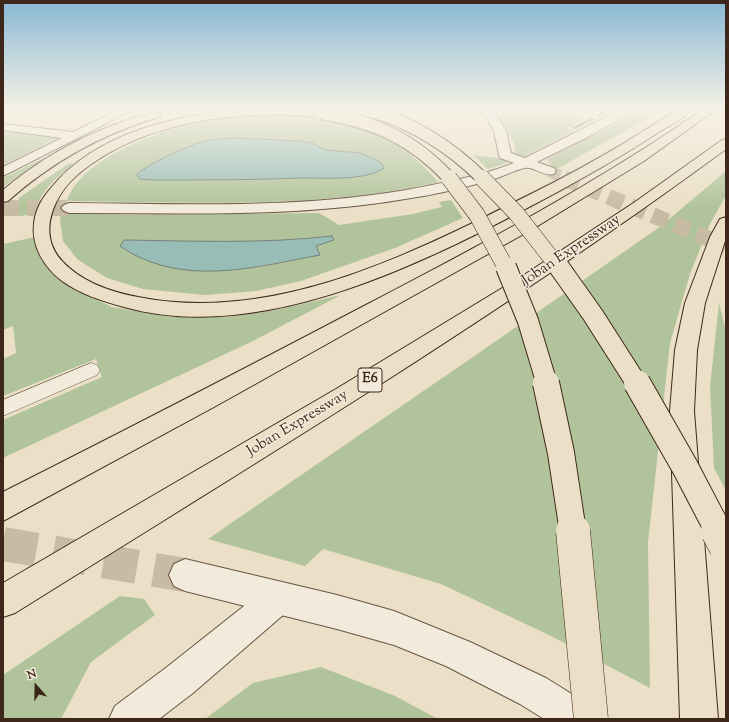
<!DOCTYPE html>
<style>
body{margin:0}
#map{position:relative;width:729px;height:722px;overflow:hidden;background:#ebe0c7;font-family:"Sorts Mill Goudy",serif}
canvas{display:block}
.frame{position:absolute;inset:0;border:4px solid #3d271a;pointer-events:none}
.north{position:absolute;left:16px;top:666px;width:40px;height:40px;-webkit-text-stroke:3px #f2ebdb;paint-order:stroke;rotate:340deg;font-size:11px;font-weight:700;line-height:16px;text-align:center;color:#3d271a}
.north::after{content:'';display:block;margin:auto;width:14px;height:18px;background:#3d271a;clip-path:polygon(50% 0,100% 100%,50% 72%,0 100%)}
</style>
<div id="map">
<canvas width="729" height="722"></canvas>
<div class="frame"></div>
<div class="north">N</div>
</div>
<script>
const context = document.querySelector('canvas').getContext('2d');
context.lineJoin = 'round';
function fillPath(path, color) {
  context.fillStyle = color;
  context.fill(path, 'evenodd');
}
function stroke(path, color, width, dash) {
  context.strokeStyle = color;
  context.lineWidth = width;
  context.lineCap = dash ? 'butt' : 'round';
  context.setLineDash(dash || []);
  context.stroke(path);
}
function label(font, color, halo, rows, align = 'center') {
  context.font = font + ' "Sorts Mill Goudy",serif';
  context.lineWidth = 3;
  context.setLineDash([]);
  context.textBaseline = 'middle';
  context.strokeStyle = halo;
  context.fillStyle = color;
  for (const [text, x, y, turn = 0] of rows) {
    context.save();
    context.translate(x, y);
    context.rotate((+turn || 0) * Math.PI / 180);
    context.textAlign = isNaN(turn) ? turn : align;
    if (halo) context.strokeText(text, 0, 0);
    context.fillText(text, 0, 0);
    context.restore();
  }
}
const green = new Path2D(`
 M493 108H546L585 119 568 128 574 131 522 157 515 153 514 143Z
 M646 108H666L557 169 549 163 548 159Z
 M258 114C330 116 390 123 438 182 317 210 191 202 67 201 80 157 168 127 210 119 225 117 242 116 258 114ZM232 138 300 141 312 143 325 150 361 153 349 177 154 180 145 168 178 151 201 142Z
 M7 131 60 137 3 165V133Z
 M473 155 504 159 510 162 488 169Z
 M46 157 3 187V178Z
 M69 163 75 164C57 177 41 190 35 212L22 216 15 215 19 198Z
 M726 171V195L710 224 690 274 670 343 648 542 650 688 549 635 441 584 323 549 305 566 208 539 486 348 661 226Z
 M451 200 463 218 395 248 301 281 256 291 205 295 143 289 107 278 78 260 63 241 60 220 61 214 144 215 319 213 339 225 413 214 442 207 439 202ZM332 236 334 240 316 246 320 255 259 267 188 270 159 264 139 257 124 240C193 241 263 244 332 236Z
 M35 237 39 252 52 269 76 289 112 307 173 317H228L276 310 341 295 253 341 3 458V420L102 377 96 359 3 396V359L16 353 13 326 3 330V244Z
 M719 303 726 331V491L714 468 710 386Z
 M120 596 144 599 155 615 91 662 61 719H3V675Z
 M321 667 395 696 438 719H205L253 683Z`);
const water = new Path2D(`
 M232 138 300 141 312 143 325 150 361 153 380 162 384 168C366 181 325 178 303 178 253 180 203 180 154 180L140 179 137 175C142 166 189 146 201 142 211 139 222 139 232 138Z
 M332 236 334 240 316 246 320 255C261 266 196 284 139 257 132 254 126 250 120 246L124 240C193 241 263 244 332 236Z`);
const stream = new Path2D(`
 M608 108H614L600 117 595 116Z
 M590 118 595 119 576 129 571 128Z`);
const minorTunnelFar1 = new Path2D(`
 M549 171 567 179`);
const minorTunnel = new Path2D(`
 M564 178 726 246
 M3 208H69`);
const tertiaryTunnel = new Path2D(`
 M3 544 185 575`);
const service = new Path2D(`
 M91 363 97 365 100 370 97 375 3 416V400Z`);
const minor = new Path2D(`
 M122 108H136L3 176V167L62 138 3 130V124L73 132Z
 M481 108H492L506 131 511 153 525 158 624 108H638L588 137 537 162 554 168 556 171 554 174C543 177 534 166 525 168 514 170 502 177 491 180 463 188 434 195 405 199 294 218 181 213 69 213L64 211 61 208 64 205 69 203C190 204 313 210 432 185 460 179 487 174 514 163L500 158 499 155 494 131Z
 M279 582 290 587 295 598 290 609 193 693 159 719H109L115 706 167 667 268 587Z`);
const tertiary = new Path2D(`
 M185 559 337 595 394 611 470 642 546 678 591 706 597 719H544L520 704 446 666 394 645 337 629 185 591 174 586 169 575 174 564Z`);
const motorway = new Path2D(`
 M271 108 321 110 327 113C325 114 324 115 323 116 316 118 299 115 291 115 279 114 266 115 254 115 194 118 130 133 82 171 55 192 35 233 63 262 82 282 111 292 138 297 258 321 379 269 485 217 516 201 548 186 579 169 600 157 622 145 642 132 654 125 666 116 678 110 682 108 688 108 693 108 684 118 671 125 659 132 627 153 594 172 561 190 438 256 266 347 124 307 102 301 80 294 62 281 44 267 31 246 34 223 36 204 47 192 59 179 110 125 200 110 271 108Z
 M705 108H718L644 161 531 230 214 407 3 521V492C124 431 244 369 364 306 481 245 597 183 705 108Z
 M155 112 159 113 161 115 159 117C102 134 53 161 8 201L3 202V190C47 153 99 126 155 112Z
 M726 139V149C498 317 255 463 15 613L3 617V583L336 389 527 273 635 202 722 140Z
 M726 217V238L705 303 697 350 694 411 718 719H680L670 411 675 350 685 303 710 237 720 219Z`);
const motorwayBridgeFar4 = new Path2D(`
 M372 111C415 124 451 147 483 179
 M321 113C375 122 412 138 450 179`);
const motorwayBridgeFar3 = new Path2D(`
 M449 178 477 215 506 268
 M482 178 516 213 559 268`);
const motorwayBridgeFar2 = new Path2D(`
 M506 267 528 321 547 384
 M559 267 593 315 637 384`);
const motorwayBridgeFar1 = new Path2D(`
 M546 383 561 453 573 532
 M637 383 685 467 719 532`);
const motorwayBridge = new Path2D(`
 M573 531 591 719
 M718 531 726 546`);
const shields = [
 [370,380,24]
];
const shieldNames = [
 ["E6",370,380]
];
const streetNames = [
 ["Joban Expressway",572,251,-34],
 ["Joban Expressway",298,424,-31]
];
fillPath(green, '#b1c39a');
fillPath(water, '#98bdb6');
stroke(water, '#748178', 1);
fillPath(stream, '#748178');
stroke(minorTunnelFar1, '#c8bba4', 12, [12, 6]);
stroke(minorTunnel, '#c8bba4', 16, [16, 8]);
stroke(tertiaryTunnel, '#c8bba4', 34, [34, 17]);
stroke(service, '#685545', 1);
stroke(minor, '#685545', 2);
stroke(tertiary, '#685545', 2);
stroke(motorway, '#3d271a', 2);
fillPath(service, '#f2ebdb');
fillPath(minor, '#f2ebdb');
fillPath(tertiary, '#f2ebdb');
fillPath(motorway, '#ebe0c7');
stroke(motorwayBridgeFar4, '#3d271a', 14, []);
stroke(motorwayBridgeFar3, '#3d271a', 17, []);
stroke(motorwayBridgeFar2, '#3d271a', 22, []);
stroke(motorwayBridgeFar1, '#3d271a', 28, []);
stroke(motorwayBridge, '#3d271a', 35, []);
stroke(motorwayBridgeFar4, '#ebe0c7', 12);
stroke(motorwayBridgeFar3, '#ebe0c7', 16);
stroke(motorwayBridgeFar2, '#ebe0c7', 20);
stroke(motorwayBridgeFar1, '#ebe0c7', 26);
stroke(motorwayBridge, '#ebe0c7', 34);
const sky = context.createLinearGradient(0, 0, 0, 209);
sky.addColorStop(0, '#88b8d4');
sky.addColorStop(0.52, '#f6f1e6');
sky.addColorStop(1, '#f6f1e600');
context.fillStyle = sky;
context.fillRect(0, 0, 729, 209);
for (const [x, y, w] of shields) {
  const box = new Path2D();
  box.roundRect(x - w / 2, y - 12, w, 24, 3);
  context.fillStyle = '#f2ebdb';
  context.fill(box);
  stroke(box, '#3d271a', 1);
}
label('bold 14px', '#3d271a', null, shieldNames);
label('15px', '#3d271a', '#f2ebdb', streetNames);
</script>
